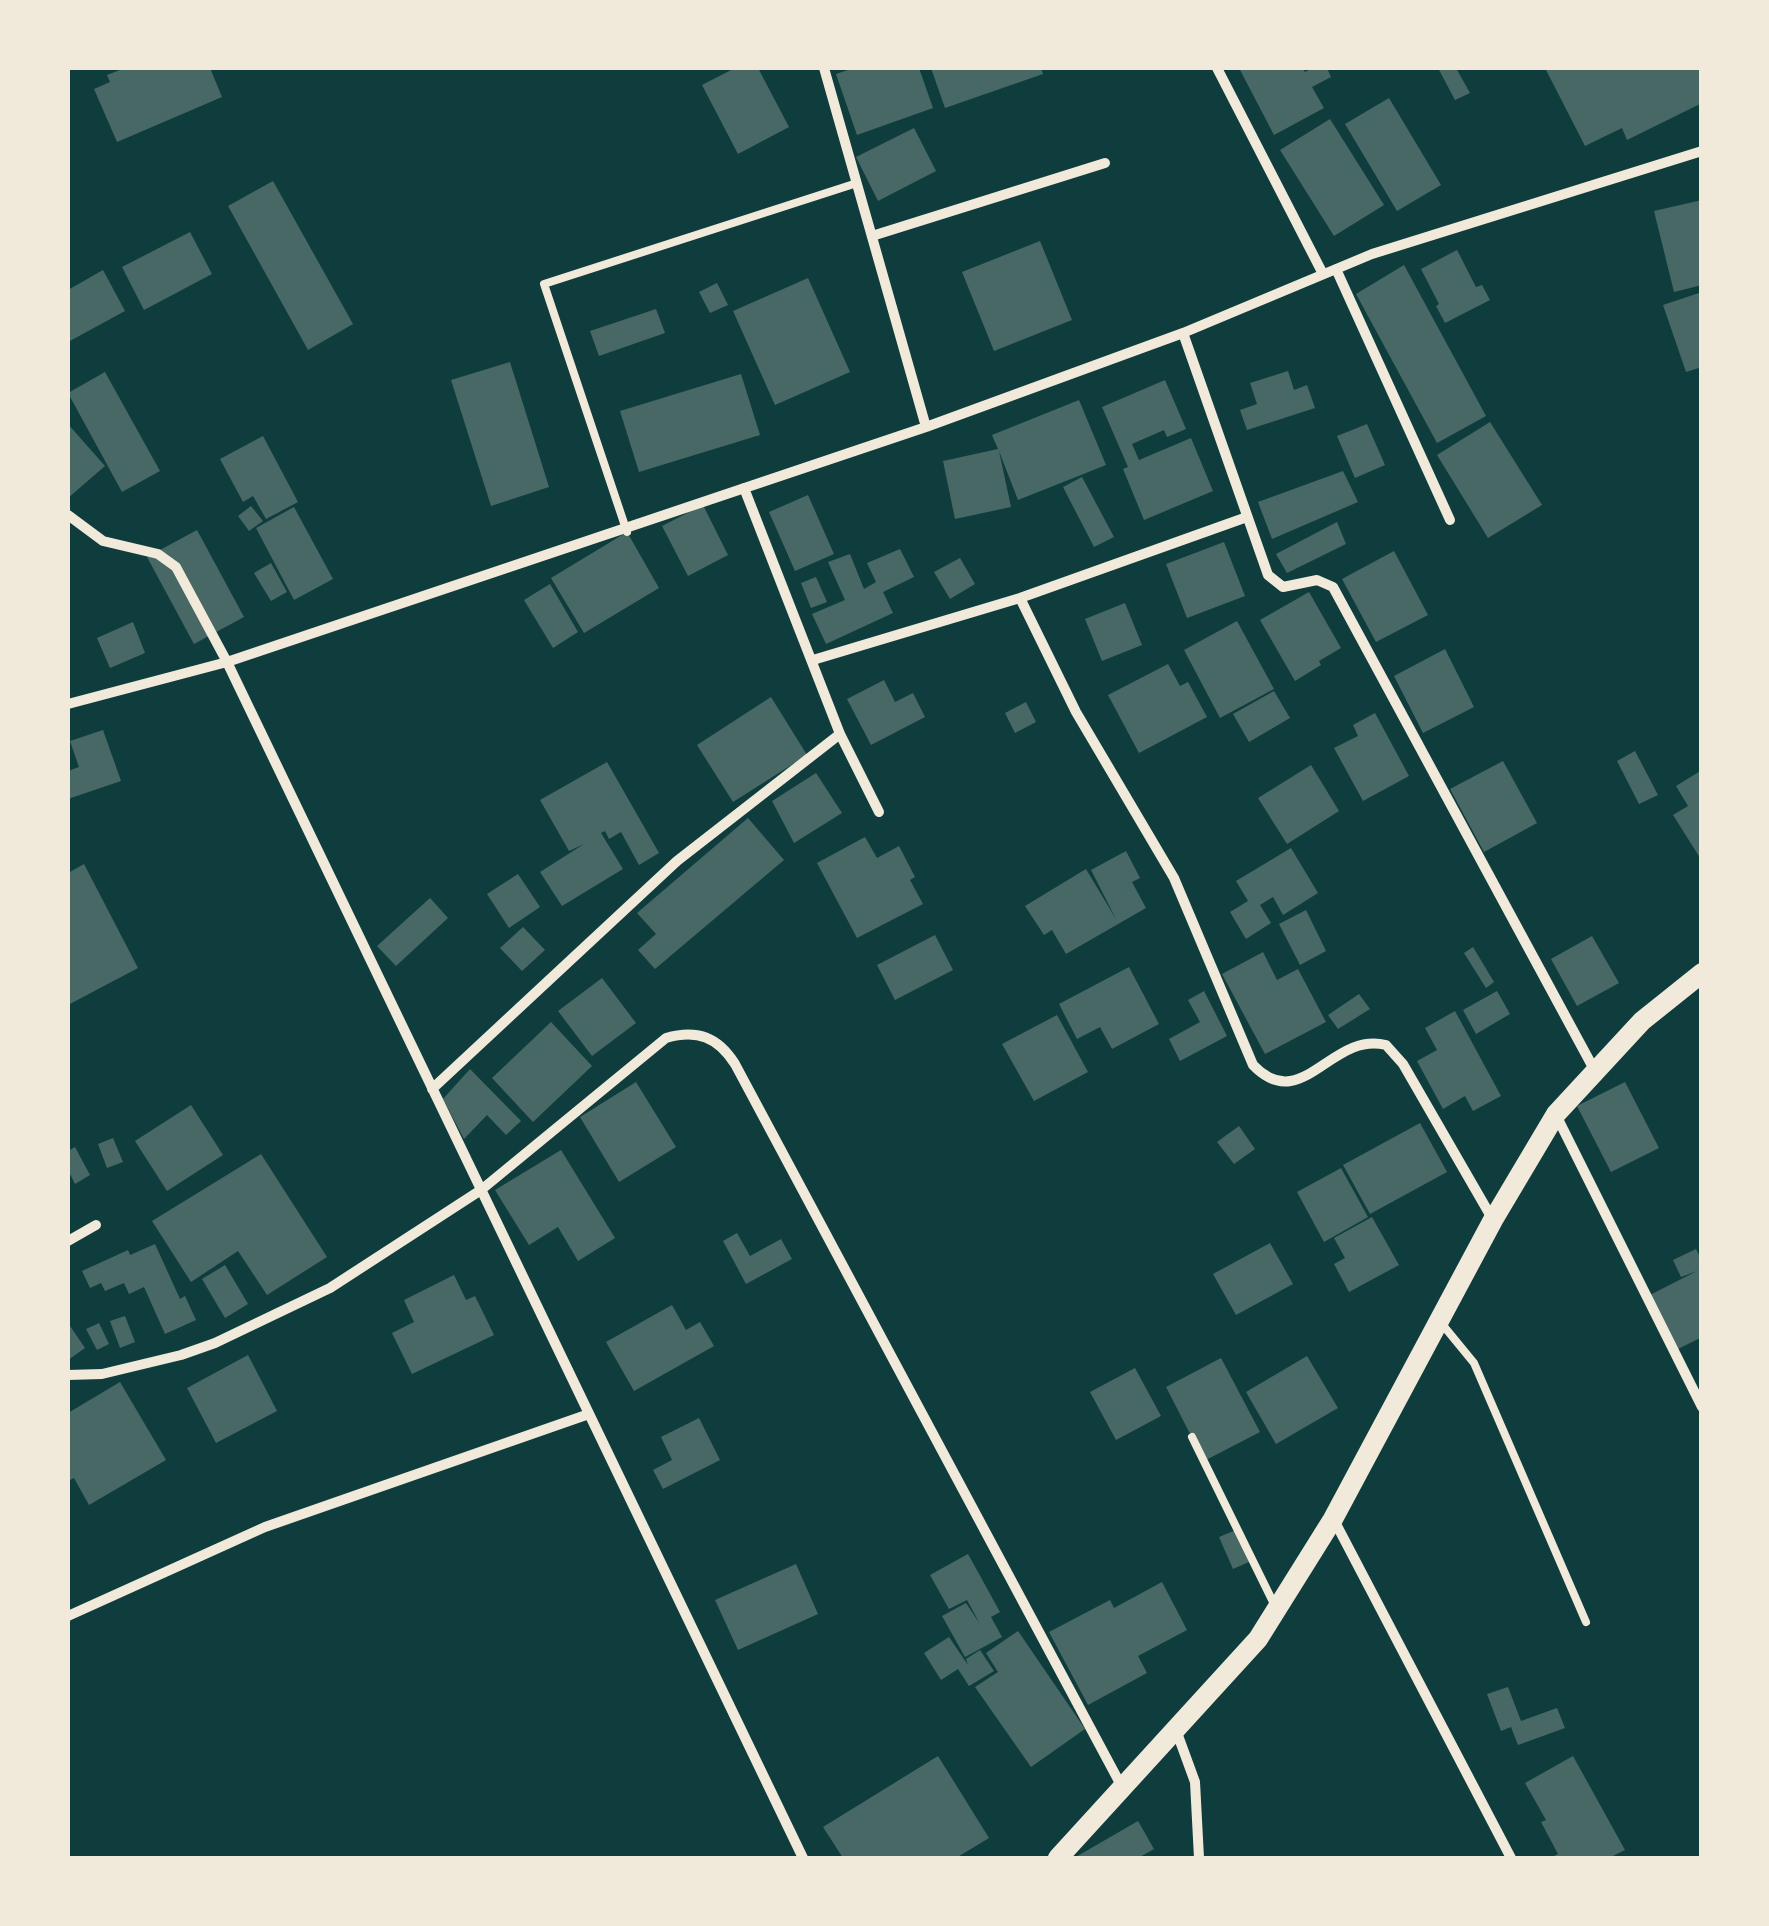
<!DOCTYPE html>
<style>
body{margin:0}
#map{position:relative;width:1769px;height:1926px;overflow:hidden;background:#0f3d3e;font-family:"Source Serif 4",serif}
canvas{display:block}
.frame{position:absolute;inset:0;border:70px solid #f1e9da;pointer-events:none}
</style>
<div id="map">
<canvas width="1769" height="1926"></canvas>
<div class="frame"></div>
</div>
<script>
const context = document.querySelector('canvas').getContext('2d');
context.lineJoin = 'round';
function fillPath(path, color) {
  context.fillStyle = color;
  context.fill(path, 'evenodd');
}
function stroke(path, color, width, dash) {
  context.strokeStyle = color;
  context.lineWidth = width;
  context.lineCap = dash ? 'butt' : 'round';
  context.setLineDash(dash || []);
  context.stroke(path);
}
const building = new Path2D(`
 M125 68H210L222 97 117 142 94 89 110 82 107 75Z
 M735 68H758L789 127 738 154 702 85Z
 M854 68H919L933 108 857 135 836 74Z
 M931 68H1041L1043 74 945 108Z
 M1239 68H1302L1305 72 1313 68H1327L1331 77 1312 87 1324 108 1274 135Z
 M1438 68H1456L1470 93 1455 100Z
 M1545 68H1702V103L1627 140 1622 128 1585 146Z
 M1389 98 1441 185 1397 211 1345 124Z
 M1330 119 1384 205 1334 236 1280 150Z
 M914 128 936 171 878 201 856 157Z
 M273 181 353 324 308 350 228 206Z
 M1702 200V285L1674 292 1654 211Z
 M190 232 212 274 144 310 122 267Z
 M1040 241 1072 320 994 351 962 272Z
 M1457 250 1476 287 1482 285 1490 300 1445 323 1436 306 1439 304 1421 269Z
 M1404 265 1486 416 1437 443 1356 294Z
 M103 270 125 311 68 342V290Z
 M808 278 850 372 775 405 733 311Z
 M717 283 728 305 710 313 699 292Z
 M1702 292V367L1686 372 1663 305Z
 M656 309 665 333 599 356 590 331Z
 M510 362 549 487 491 506 451 380Z
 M1288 371 1294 390 1307 385 1315 408 1247 430 1240 410 1257 404 1250 383Z
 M105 372 160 471 122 492 68 393Z
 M741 374 760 435 639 472 620 411Z
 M1165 380 1186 429 1167 437 1164 430 1132 444 1139 460 1191 438 1213 491 1144 520 1123 469 1128 467 1102 407Z
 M1079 400 1106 465 1018 500 999 451 1011 507 955 519 943 461 998 449 992 435Z
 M1490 422 1542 505 1488 538 1437 455Z
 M68 424 105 466 68 498Z
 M1367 424 1385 465 1355 478 1337 436Z
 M263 436 298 502 266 519 253 496 243 502 220 459Z
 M1343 471 1358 502 1272 539 1258 502Z
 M1082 477 1114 537 1094 547 1063 487Z
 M808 495 834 554 795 571 769 512Z
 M703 505 728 555 688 576 662 526Z
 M251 506 263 521 249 531 238 516Z
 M294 507 333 579 294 600 256 528Z
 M1337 522 1346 544 1287 573 1276 554Z
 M197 530 244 617 194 644 147 557Z
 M627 532 659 588 584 633 551 578Z
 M1224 542 1245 596 1187 618 1166 564Z
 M900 549 914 577 883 592 893 613 826 644 812 614 845 600 828 562 850 554 864 589 876 582 867 563Z
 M1394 551 1428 615 1376 642 1342 579Z
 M960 558 975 584 950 599 934 572Z
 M271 563 287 592 271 601 254 573Z
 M816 577 827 602 811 608 801 583Z
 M550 584 578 632 553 648 524 600Z
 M1309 592 1341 648 1319 661 1321 665 1295 681 1260 620Z
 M1125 603 1142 645 1102 661 1085 619Z
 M1237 621 1274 689 1220 718 1184 650Z
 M133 622 145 653 110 668 97 638Z
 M1445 649 1474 707 1423 733 1394 676Z
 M1168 664 1180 686 1188 682 1207 717 1139 753 1108 695Z
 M884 680 895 702 913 693 925 717 871 745 847 699Z
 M1274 691 1290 718 1249 742 1233 714Z
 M771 697 807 755 733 802 697 745Z
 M1026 702 1036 722 1015 733 1005 713Z
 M1375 713 1409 776 1363 801 1334 748 1358 736 1353 725Z
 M103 730 121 781 68 799V771L79 767 70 741Z
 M1635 751 1658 795 1639 804 1617 761Z
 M1503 761 1537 823 1484 852 1450 789Z
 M607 762 659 853 639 865 621 832 609 839 605 831 601 833 623 869 562 906 540 872 584 844 569 851 540 800Z
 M1311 765 1339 811 1287 844 1258 798Z
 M1702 770V861L1673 815 1688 806 1676 786Z
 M816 773 842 813 794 843 772 801Z
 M748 818 784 860 655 969 638 950 656 934 637 913Z
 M865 837 877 858 899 846 915 877 910 880 923 904 857 938 817 863Z
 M1291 848 1318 893 1283 915 1273 897 1260 905 1271 923 1246 939 1230 912 1248 901 1236 881Z
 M1126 851 1140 878 1132 882 1146 908 1066 954 1052 930 1044 935 1025 906 1086 869 1116 919 1091 870Z
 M84 864 138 968 68 1005V873Z
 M518 874 540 907 509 928 487 894Z
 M430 898 448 918 396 966 377 946Z
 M1306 910 1326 951 1300 965 1279 924Z
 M523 927 545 950 522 971 500 948Z
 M935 935 953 970 895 1000 877 965Z
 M1592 936 1619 983 1577 1006 1551 959Z
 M1473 947 1494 982 1486 988 1464 953Z
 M1263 952 1277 980 1298 969 1326 1022 1265 1054 1222 974Z
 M1129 967 1159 1024 1112 1049 1100 1027 1077 1039 1059 1004Z
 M602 978 636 1023 592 1056 558 1011Z
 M1204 991 1227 1036 1180 1061 1169 1039 1200 1022 1188 1000Z
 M1497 991 1510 1014 1476 1034 1463 1010Z
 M1359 994 1370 1009 1338 1029 1328 1015Z
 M1455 1011 1501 1096 1473 1111 1465 1096 1443 1109 1417 1061 1437 1050 1425 1028Z
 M1057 1015 1088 1072 1034 1101 1002 1044Z
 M551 1022 592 1066 533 1122 492 1078Z
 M470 1069 521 1121 506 1135 487 1115 464 1139 443 1099Z
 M636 1082 676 1147 619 1182 580 1117Z
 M1625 1082 1659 1148 1611 1172 1577 1106Z
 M191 1105 223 1155 167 1191 135 1141Z
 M1420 1123 1447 1172 1370 1214 1343 1165Z
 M1239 1126 1255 1149 1234 1164 1217 1142Z
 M113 1138 123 1162 107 1168 98 1144Z
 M75 1147 90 1175 75 1184 68 1170V1151Z
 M561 1150 615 1238 578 1261 558 1227 529 1245 495 1190Z
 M261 1154 327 1257 267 1295 238 1251 191 1282 152 1221Z
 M1341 1168 1368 1217 1324 1242 1297 1192Z
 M1372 1217 1399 1265 1349 1292 1334 1264 1345 1258 1334 1238Z
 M737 1233 750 1256 781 1239 792 1259 746 1284 723 1241Z
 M1270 1243 1293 1284 1236 1315 1213 1274Z
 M155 1244 180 1299 185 1296 196 1320 165 1334 144 1287 129 1294 124 1283 105 1291 101 1283 90 1288 82 1271 128 1250 130 1255Z
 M1696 1249 1702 1261V1337L1678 1349 1650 1295 1697 1271 1681 1277 1673 1260Z
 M225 1265 248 1304 225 1318 202 1279Z
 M454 1275 466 1300 475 1296 494 1335 412 1374 392 1333 414 1322 404 1300Z
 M672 1305 686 1330 700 1322 714 1346 634 1391 606 1342Z
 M125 1316 135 1342 120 1348 110 1321Z
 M68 1323 85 1348 68 1360Z
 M99 1323 109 1344 97 1350 86 1329Z
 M248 1355 277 1411 216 1443 187 1388Z
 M1307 1356 1338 1408 1276 1444 1246 1392Z
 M1221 1358 1260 1432 1204 1461 1166 1387Z
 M1135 1368 1161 1416 1116 1440 1090 1392Z
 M120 1382 166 1460 89 1505 74 1478 68 1481V1413Z
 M699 1418 720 1460 663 1489 653 1470 672 1460 661 1437Z
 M1236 1530 1249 1562 1233 1569 1219 1537Z
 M968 1554 1000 1612 991 1617 1002 1637 965 1657 942 1616 966 1603 980 1624 967 1600 949 1609 930 1575Z
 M796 1564 818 1614 738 1650 715 1600Z
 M1162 1582 1187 1630 1138 1656 1147 1673 1088 1705 1049 1632 1110 1600 1114 1608Z
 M1018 1631 1085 1729 1031 1767 975 1687 998 1672 986 1653Z
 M949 1637 968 1665 966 1659 980 1650 994 1671 969 1686 958 1669 941 1680 924 1653Z
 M1508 1687 1521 1721 1557 1708 1565 1728 1518 1745 1511 1727 1501 1731 1487 1694Z
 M938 1756 989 1838 956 1858H843L823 1827Z
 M1573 1756 1625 1850 1609 1858H1550L1558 1854 1541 1822 1546 1820 1525 1783Z
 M1138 1821 1154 1849 1138 1858H1074Z`);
const service = new Path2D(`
 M627 532 544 284 857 183
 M1442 1324 1474 1363 1586 1622
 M1192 1437 1275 1606`);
const minor = new Path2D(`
 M824 68 926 427
 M1217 68 1323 274
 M872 236 1105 163
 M1336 269 1450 520
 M1183 333 1268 575 1283 587 1317 580 1333 587 1595 1071
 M744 488 840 734 879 812
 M68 515 103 541 158 554 176 567 227 662 803 1858
 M1020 598 1076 712 1174 878 1253 1065C1302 1116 1331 1031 1386 1045L1403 1064 1493 1220
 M813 660 1020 598 1247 517
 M68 704 227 662 926 427 1183 333 1372 254 1702 151
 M432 1089 677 861 840 734
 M1556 1115 1702 1407
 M68 1241 96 1225
 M68 1375 102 1374 181 1355 215 1343 330 1288 481 1190 666 1038C697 1029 718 1037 735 1064L1122 1787
 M1334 1520 1511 1858
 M68 1616 265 1527 589 1414
 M1176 1730 1195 1782 1199 1858`);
const secondary = new Path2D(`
 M1058 1858 1258 1639 1333 1519 1493 1220 1556 1114 1642 1021 1702 973`);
fillPath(building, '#486865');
stroke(service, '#f1e9da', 8);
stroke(minor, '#f1e9da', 10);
stroke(secondary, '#f1e9da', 20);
</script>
